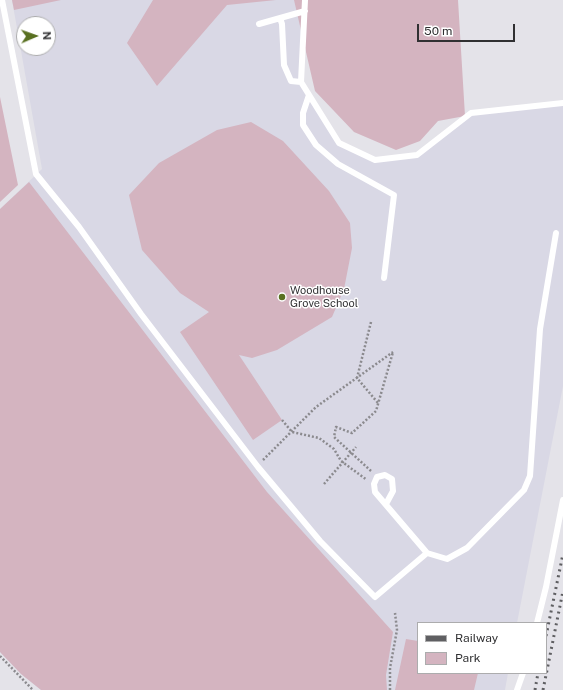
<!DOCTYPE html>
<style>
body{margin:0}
#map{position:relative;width:563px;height:690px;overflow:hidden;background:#e4e3e9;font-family:"Public Sans",sans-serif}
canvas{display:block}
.legend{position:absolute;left:417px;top:622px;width:130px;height:52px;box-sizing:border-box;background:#fff;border:1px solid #acacad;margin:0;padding:5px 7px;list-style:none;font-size:12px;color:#303032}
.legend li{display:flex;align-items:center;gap:8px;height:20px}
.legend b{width:20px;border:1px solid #acacad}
.north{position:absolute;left:16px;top:16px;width:40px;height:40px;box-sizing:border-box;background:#fff;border:1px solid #acacad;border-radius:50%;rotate:88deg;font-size:11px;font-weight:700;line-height:16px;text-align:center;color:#303032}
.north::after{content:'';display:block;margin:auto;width:14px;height:18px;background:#597021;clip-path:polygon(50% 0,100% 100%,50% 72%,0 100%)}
.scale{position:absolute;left:417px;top:24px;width:98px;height:18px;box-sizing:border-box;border:2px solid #303032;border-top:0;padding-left:5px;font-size:12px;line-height:14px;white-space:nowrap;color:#303032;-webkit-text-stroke:3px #fff;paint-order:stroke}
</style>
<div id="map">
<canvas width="563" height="690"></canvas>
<ul class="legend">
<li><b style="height:5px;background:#5f5f62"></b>Railway</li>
<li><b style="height:11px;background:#d4b4c0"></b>Park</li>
</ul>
<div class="north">N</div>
<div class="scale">50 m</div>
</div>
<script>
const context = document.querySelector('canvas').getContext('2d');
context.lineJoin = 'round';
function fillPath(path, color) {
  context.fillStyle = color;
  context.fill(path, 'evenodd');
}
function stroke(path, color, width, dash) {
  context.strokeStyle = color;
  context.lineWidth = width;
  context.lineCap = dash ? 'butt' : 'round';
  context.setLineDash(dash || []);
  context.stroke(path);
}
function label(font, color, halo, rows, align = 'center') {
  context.font = font + ' "Public Sans",sans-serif';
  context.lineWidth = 3;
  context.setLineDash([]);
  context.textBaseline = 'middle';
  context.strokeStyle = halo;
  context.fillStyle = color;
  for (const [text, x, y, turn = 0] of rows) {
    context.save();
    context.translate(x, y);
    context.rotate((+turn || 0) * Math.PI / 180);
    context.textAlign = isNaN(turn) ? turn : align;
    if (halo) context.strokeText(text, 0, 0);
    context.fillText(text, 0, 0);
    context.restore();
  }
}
const built = new Path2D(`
 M12 0H305L301 82 339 143 375 160 417 155 471 113 563 103V386L517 623H418V673H508L505 690H41L21 674 0 652V209L42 169ZM24 24H48V48H24Z`);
const green = new Path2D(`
 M12 0H61L14 10Z
 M153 0H276L227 5 157 86 127 43Z
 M294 0H458L465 116 438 121 420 141 396 150 354 132 315 91Z
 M0 97 18 185 0 202Z
 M251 122 283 141 329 191 350 223 352 248 344 289 332 317 277 350 252 358 239 355 282 420 253 440 180 332 209 312 180 293 142 250 129 195 159 163 217 130Z
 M29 182 267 492 393 632 386 675 387 690H41L21 674 0 652V209Z
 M406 639 418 641V673H478L474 690H395Z`);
const path = new Path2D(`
 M371 322 357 378 378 403
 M282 420 292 432 319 438 334 449 341 461 367 480
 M263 460 316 407 393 352
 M371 471 334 437 336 427 352 433 376 411 393 352
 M324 484 356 447
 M0 656 33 690
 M390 690V668L397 630 395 613`);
const lane = new Path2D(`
 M2 0 36 174 79 227 141 314 258 467 320 541 375 597 427 553 447 559 467 548 524 490 530 476 540 329 556 233
 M305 0 301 82 339 143 375 160 417 155 471 113 563 103
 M280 18 282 24 284 65 291 81 301 82
 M259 24 305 11
 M309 95 303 113V125L316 145 338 164 394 195 384 278
 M386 504 393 491 392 479 385 475 377 477 374 484 375 492 427 553
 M537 623 546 587 563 500
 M517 690 523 673`);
const rail = new Path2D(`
 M546 636 563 554
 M535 690 538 673
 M543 690 563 591`);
const markers = [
 [282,297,4,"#597021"]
];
const poiNames = [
 ["Woodhouse",290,291],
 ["Grove School",290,304]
];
fillPath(built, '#d9d8e5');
fillPath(green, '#d4b4c0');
stroke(path, '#8b8a8e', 2.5, [2, 2]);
stroke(lane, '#fff', 6);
stroke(rail, '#5f5f62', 3, [2, 4]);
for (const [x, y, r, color] of markers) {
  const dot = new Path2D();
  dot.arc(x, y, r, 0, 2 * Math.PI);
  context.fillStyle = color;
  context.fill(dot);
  stroke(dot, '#fff', 1.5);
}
label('11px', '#303032', '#fff', poiNames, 'left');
</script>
